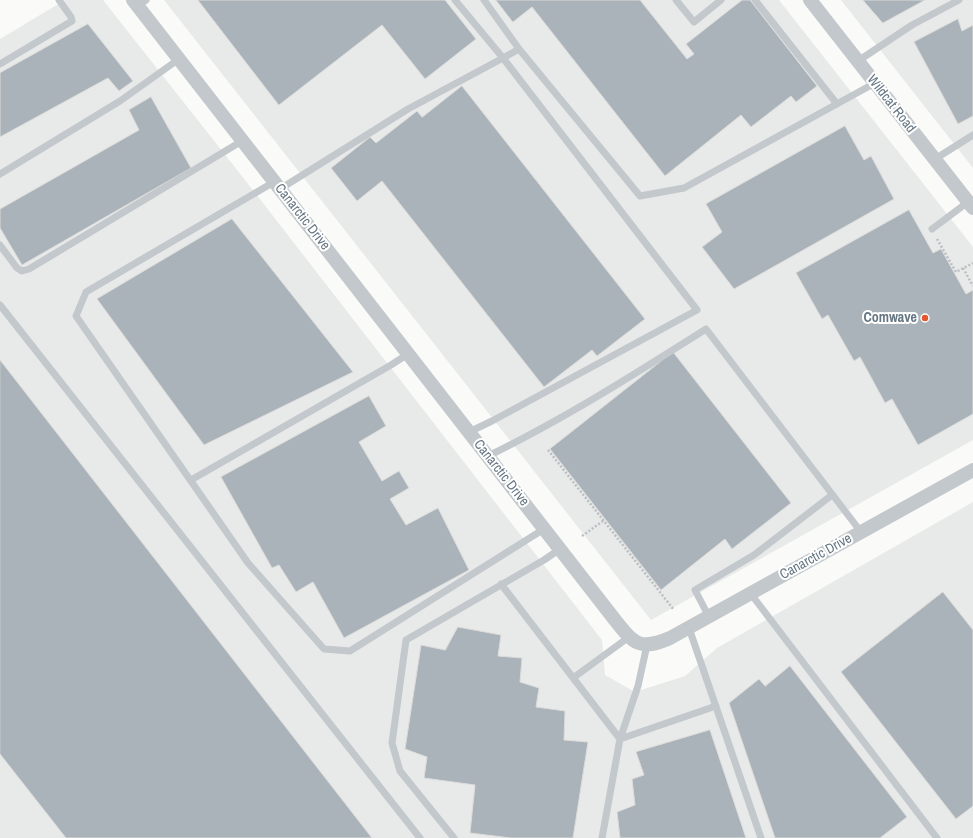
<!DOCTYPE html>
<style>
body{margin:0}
canvas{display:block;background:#fafaf8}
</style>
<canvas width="973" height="838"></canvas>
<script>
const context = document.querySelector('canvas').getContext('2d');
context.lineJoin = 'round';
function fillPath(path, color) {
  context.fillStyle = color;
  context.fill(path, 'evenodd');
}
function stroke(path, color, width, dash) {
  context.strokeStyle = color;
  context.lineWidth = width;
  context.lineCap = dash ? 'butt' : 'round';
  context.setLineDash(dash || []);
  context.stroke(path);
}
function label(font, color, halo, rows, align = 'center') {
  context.font = font + ' "Archivo Narrow",sans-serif';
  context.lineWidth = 4;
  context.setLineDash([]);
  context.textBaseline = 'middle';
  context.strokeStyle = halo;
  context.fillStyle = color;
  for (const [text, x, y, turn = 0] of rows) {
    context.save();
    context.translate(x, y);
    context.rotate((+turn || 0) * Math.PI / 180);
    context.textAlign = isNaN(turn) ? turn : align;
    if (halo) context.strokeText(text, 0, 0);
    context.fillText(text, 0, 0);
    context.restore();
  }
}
const built = new Path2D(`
 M65 0H103L256 194 602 640 605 675 635 692 685 676 717 648 973 502V838H0V39Z
 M164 0H779L973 247V440L651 620Z
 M841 0H973V168Z`);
const building = new Path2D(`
 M198 0H445L476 39 425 79 382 25 279 105Z
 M496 0H640L687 59 694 54 686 44 742 0H750L817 86 796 102 791 96 751 127 741 115 665 176 532 7 513 22Z
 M863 0H925L883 23Z
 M958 19 962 31 973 25V116L958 124 914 42Z
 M88 24 133 81 119 91 108 78 0 137V73Z
 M462 86 645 319 597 356 592 350 544 387 382 181 357 201 331 168 370 137 376 143 417 111 422 117Z
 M151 97 191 168 22 265 0 228V209L139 130 129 110Z
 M845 126 864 160 871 156 894 199 734 289 702 247 722 232 706 204Z
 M909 210 933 253 941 249 966 294 973 290V414L918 445 892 399 885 403 860 357 854 361 828 315 822 319 796 273Z
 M232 219 353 372 204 445 97 299Z
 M673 352 791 503 732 549 725 539 661 590 550 449Z
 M0 360 372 838H66L0 754Z
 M369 396 386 426 359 442 382 481 399 471 409 488 390 499 406 525 438 508 469 570 344 638 313 582 296 592 279 565 272 568 221 477Z
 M943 592 973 630V806L956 819 841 672Z
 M458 627 501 635 498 656 522 658 520 682 539 688 536 707 565 711 564 740 588 742 573 838H511L470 833 475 785 424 778 427 757 405 749 421 645 445 650Z
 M790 666 907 817 880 838H775L729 703 759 679 765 686Z
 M710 730 746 838H620L617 812 635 805 632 779 644 775 636 752Z`);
const path = new Path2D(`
 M937 239 956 272 973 263
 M963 268 973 286
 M548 450 674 610
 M582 536 603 521`);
const lane = new Path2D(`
 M455 0 503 58 519 49
 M484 0 519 49 640 196 684 188 875 83
 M676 0 694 22 721 0
 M755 0 837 104
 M137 6 146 0
 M858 61 912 25 959 0
 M0 64 72 21 71 17 59 0
 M935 159 973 135
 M0 174 120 101 179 59
 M274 182 86 292 76 316 248 563 324 649 350 651 544 529
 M280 189 408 109 503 58 697 310 492 421 469 432
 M932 229 968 202
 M0 245 17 268 22 271 29 269 242 141
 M0 305 420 838
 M488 456C564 419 635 374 706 329L861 532
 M191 480 391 365 408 354
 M501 584 620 739 716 706
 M751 594 937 838
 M709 617 695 590 754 555 832 495
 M689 628 761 838
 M573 678 629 637
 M454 838 400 771 392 743 406 640 544 560 560 549
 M602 838 620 739 638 686 647 645`);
const street = new Path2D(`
 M133 0 615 620C634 644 640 651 670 638L973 470
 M810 0 973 208`);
const markers = [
 [925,318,4,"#e4572e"]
];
const streetNames = [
 ["Wildcat Road",891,104,52],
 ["Canarctic Drive",302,217,52],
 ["Canarctic Drive",501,473,52],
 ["Canarctic Drive",816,557,-29]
];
const poiNames = [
 ["Comwave",917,318]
];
fillPath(built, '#e8e9e9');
fillPath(building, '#aab3b9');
stroke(building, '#dcdcda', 1);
stroke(path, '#bbbfc2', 2.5, [2, 2]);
stroke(lane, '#c3c8cc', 7);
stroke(street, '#c3c8cc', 14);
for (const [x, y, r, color] of markers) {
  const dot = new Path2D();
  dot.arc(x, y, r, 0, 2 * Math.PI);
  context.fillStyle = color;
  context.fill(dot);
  stroke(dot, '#fff', 1.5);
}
label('14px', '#657683', '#fff', streetNames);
label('bold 14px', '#657683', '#fff', poiNames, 'right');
</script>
